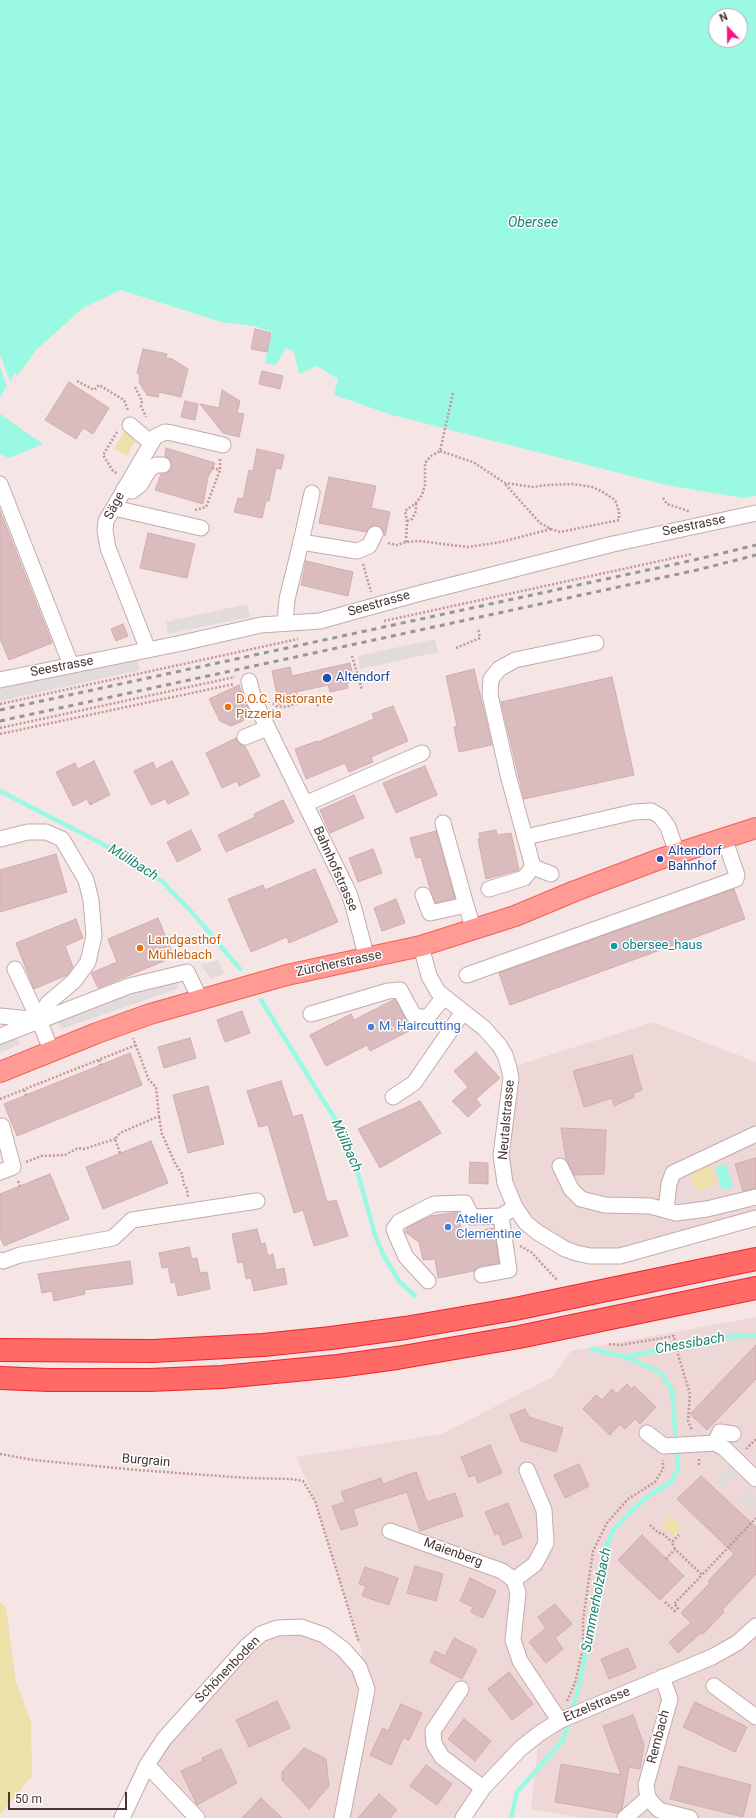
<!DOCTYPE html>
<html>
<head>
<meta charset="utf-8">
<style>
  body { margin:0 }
  #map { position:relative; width:756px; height:1818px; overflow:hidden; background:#f5e6e5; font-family:Roboto,sans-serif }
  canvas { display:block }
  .north { position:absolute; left:708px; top:8px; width:40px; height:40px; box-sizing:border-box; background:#fff; border:1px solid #b6aeae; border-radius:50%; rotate:338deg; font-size:11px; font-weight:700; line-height:16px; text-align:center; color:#483435 }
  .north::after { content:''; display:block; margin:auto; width:14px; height:18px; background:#ff1288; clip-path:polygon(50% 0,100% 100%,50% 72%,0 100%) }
  .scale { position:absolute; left:8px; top:1792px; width:119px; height:18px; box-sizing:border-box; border:2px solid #483435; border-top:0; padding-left:5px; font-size:12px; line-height:14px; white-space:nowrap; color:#483435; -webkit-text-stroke:3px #fff; paint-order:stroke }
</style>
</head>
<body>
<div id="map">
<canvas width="756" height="1818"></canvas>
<div class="north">N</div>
<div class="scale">50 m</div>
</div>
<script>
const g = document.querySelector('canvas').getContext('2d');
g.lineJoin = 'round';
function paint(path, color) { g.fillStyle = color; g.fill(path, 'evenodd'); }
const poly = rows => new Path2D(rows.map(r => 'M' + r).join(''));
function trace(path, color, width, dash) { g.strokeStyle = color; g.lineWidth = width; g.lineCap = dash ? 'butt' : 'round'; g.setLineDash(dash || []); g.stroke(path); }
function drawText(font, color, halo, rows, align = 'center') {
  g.font = font + ' Roboto,sans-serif'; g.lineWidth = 3; g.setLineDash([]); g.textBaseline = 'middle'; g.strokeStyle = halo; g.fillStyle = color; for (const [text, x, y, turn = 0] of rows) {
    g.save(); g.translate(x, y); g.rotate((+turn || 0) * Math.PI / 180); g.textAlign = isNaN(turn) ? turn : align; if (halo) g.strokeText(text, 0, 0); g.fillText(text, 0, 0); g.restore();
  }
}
paint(poly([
  [653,1022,756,1062,756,1218,603,1256,537,1232,505,1183,509,1068],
  [756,1317,756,1818,582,1818,531,1809,539,1734,464,1818,190,1818,142,1764,247,1646,301,1627,359,1667,362,1652,315,1501,296,1457,442,1434,552,1377,571,1351]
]), '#edd8d7');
paint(poly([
  [126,429,137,438,127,456,114,449],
  [711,1164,716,1185,696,1191,690,1173],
  [670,1515,682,1527,673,1536,661,1525],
  [0,1602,6,1607,16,1682,31,1722,32,1776,0,1815]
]), '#eee0a9');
paint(poly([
  [247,604,250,617,168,634,166,622],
  [435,639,438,652,360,669,358,656],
  [137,658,140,670,0,701,0,688],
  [218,960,224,974,211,979,200,965],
  [176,978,179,988,166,993,61,1029,56,1019,118,996],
  [16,1034,20,1044,0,1053,0,1041],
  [732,1463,739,1470,723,1488,715,1481],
  [746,1489,756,1499,755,1514,738,1498]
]), '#e2dbdb');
paint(poly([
  [0,0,756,0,756,496,743,498,666,485,392,415,334,395,338,379,317,366,299,374,294,352,286,348,276,365,265,363,272,332,254,326,221,322,121,290,83,308,36,350,0,400],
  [716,16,740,16,740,40,716,40],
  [0,414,43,444,9,458,0,454],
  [726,1164,733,1187,722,1190,715,1167]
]), '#9af9e2');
paint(poly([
  [0,355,10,381,15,373,18,376,0,402,0,397,7,386,0,366]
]), '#f5e6e5');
trace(poly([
  [0,791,118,852,163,882,197,918,240,969],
  [261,1000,343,1132,357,1170,375,1235,384,1256,399,1281,415,1296],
  [626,1357,715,1338,756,1335],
  [572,1711,579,1686,606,1547,614,1529,633,1509,651,1494,671,1482,678,1468,672,1390,660,1372,625,1357,592,1349],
  [511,1818,517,1792,563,1740,569,1720]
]), '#9af9e2', 4.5);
const building = poly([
  [255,329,271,333,267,352,251,349,255,329],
  [143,349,167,354,166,358,172,359,188,369,181,397,159,392,158,397,147,395,139,382,140,375,137,373,143,349],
  [262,371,283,376,280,389,259,384,262,371],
  [69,382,109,408,93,434,83,428,76,439,45,420,69,382],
  [222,390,240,401,237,413,244,414,239,437,223,433,200,404,219,408,222,390],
  [185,401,198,404,195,420,181,417,185,401],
  [166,448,215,463,208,477,203,504,155,490,161,474,167,473,171,469,171,461,165,456,166,448],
  [257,449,284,455,281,469,276,468,269,501,266,501,262,518,234,512,238,498,243,499,249,470,253,471,257,449],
  [329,477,376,486,371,508,390,512,385,536,382,529,375,525,370,527,366,532,319,523,329,477],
  [0,511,52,643,9,660,0,639,0,511],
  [148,533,195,544,187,578,140,568,148,533],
  [306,561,353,572,348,596,301,585,306,561],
  [123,624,128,636,116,641,111,629,123,624],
  [350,663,354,681,347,683,348,688,330,692,328,685,296,692,298,701,279,705,272,671,290,667,292,676,350,663],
  [474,669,492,745,459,752,454,727,457,726,446,676,474,669],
  [612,677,634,775,524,799,501,702,612,677],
  [239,685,248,708,243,721,231,726,220,721,209,699,239,685],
  [393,706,408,741,371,757,373,762,349,772,345,763,306,779,295,749,317,741,318,742,374,719,372,714,393,706],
  [236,738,239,744,245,746,260,776,239,786,237,781,222,788,206,753,236,738],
  [94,761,110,795,90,805,87,799,73,806,56,772,75,763,78,769,94,761],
  [172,761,189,794,168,804,165,799,151,805,134,771,153,762,156,769,172,761],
  [425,766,437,795,396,813,383,783,425,766],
  [354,795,364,818,330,833,320,810,354,795],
  [283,800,294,822,226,852,218,835,255,817,254,814,283,800],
  [191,830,201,850,177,862,167,842,191,830],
  [496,830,497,835,511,833,519,870,486,879,478,839,480,839,479,833,496,830],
  [436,831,455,898,436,903,430,889,421,857,416,858,410,838,436,831],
  [373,849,382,873,358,882,349,858,373,849],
  [56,854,67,892,0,912,0,870,56,854],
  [315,869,338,922,289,943,287,937,251,952,228,899,263,885,265,890,315,869],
  [734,889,745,919,510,1005,499,973,734,889],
  [396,899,405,923,382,931,374,908,396,899],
  [158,918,174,957,98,988,91,973,117,962,108,939,158,918],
  [76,919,83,938,65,946,73,967,67,975,34,989,16,943,76,919],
  [395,999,411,1030,370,1051,367,1045,326,1066,310,1035,351,1014,354,1020,395,999],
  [242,1011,250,1033,225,1042,217,1020,242,1011],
  [190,1038,196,1058,164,1068,158,1047,190,1038],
  [476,1052,500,1078,476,1099,481,1105,468,1117,452,1101,468,1087,454,1071,476,1052],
  [130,1053,142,1085,17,1136,4,1104,130,1053],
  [632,1055,642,1090,633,1093,634,1097,614,1106,612,1098,584,1107,573,1071,632,1055],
  [281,1081,293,1117,302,1114,327,1202,336,1200,348,1236,314,1246,303,1210,294,1213,268,1125,259,1127,247,1091,281,1081],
  [208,1086,224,1144,188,1153,173,1095,208,1086],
  [420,1101,441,1133,380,1168,358,1129,420,1101],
  [561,1128,606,1130,604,1174,574,1175,566,1159,561,1128],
  [151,1141,168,1183,103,1209,86,1167,151,1141],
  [756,1158,756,1188,743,1191,735,1164,756,1158],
  [470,1162,488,1163,488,1184,469,1183,470,1162],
  [50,1174,69,1219,4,1246,0,1237,0,1194,50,1174],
  [458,1212,462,1234,494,1228,499,1263,480,1266,474,1271,438,1278,435,1259,423,1260,419,1242,405,1232,408,1227,431,1216,458,1212],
  [257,1229,261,1244,265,1243,268,1256,273,1254,276,1270,284,1268,287,1284,254,1291,251,1278,246,1279,243,1262,238,1263,232,1234,257,1229],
  [189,1247,192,1259,197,1258,200,1273,207,1272,210,1289,178,1296,175,1282,171,1283,168,1267,162,1268,159,1253,189,1247],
  [130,1261,133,1284,84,1290,85,1294,54,1301,52,1291,42,1293,38,1274,130,1261],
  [756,1345,756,1379,707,1430,690,1414,756,1345],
  [627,1384,632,1389,634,1386,656,1407,640,1424,635,1419,625,1429,620,1424,610,1435,583,1409,596,1395,602,1400,612,1389,617,1394,627,1384],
  [525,1409,529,1417,563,1428,556,1452,521,1441,510,1415,525,1409],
  [490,1445,502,1473,478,1483,475,1475,469,1477,461,1457,490,1445],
  [579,1464,589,1486,565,1498,554,1475,579,1464],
  [416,1472,427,1502,455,1493,463,1516,420,1531,407,1492,353,1509,358,1525,341,1530,332,1506,345,1502,341,1492,381,1478,383,1484,416,1472],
  [701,1476,756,1527,756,1574,722,1610,724,1612,703,1634,701,1633,678,1653,669,1642,691,1623,681,1613,710,1583,708,1581,734,1554,677,1499,701,1476],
  [508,1503,522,1537,503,1545,499,1533,495,1535,485,1512,508,1503],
  [642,1535,684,1576,660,1600,618,1560,642,1535],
  [415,1566,443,1574,436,1601,407,1593,415,1566],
  [365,1567,398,1578,389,1605,362,1596,366,1586,359,1584,365,1567],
  [470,1578,496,1591,483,1618,471,1612,473,1607,460,1601,470,1578],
  [555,1604,572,1624,555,1638,563,1649,546,1663,529,1642,546,1628,538,1617,555,1604],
  [454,1638,477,1650,462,1679,430,1662,435,1651,445,1656,454,1638],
  [628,1648,636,1668,609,1679,601,1659,628,1648],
  [509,1672,533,1704,512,1720,488,1689,509,1672],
  [277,1701,290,1728,249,1747,236,1720,277,1701],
  [695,1702,747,1727,735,1752,683,1727,695,1702],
  [401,1704,422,1713,409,1740,403,1738,391,1765,370,1755,383,1728,388,1731,401,1704],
  [633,1715,644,1745,640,1769,629,1767,622,1809,618,1813,555,1802,561,1764,621,1775,603,1726,633,1715],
  [464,1719,491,1741,475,1761,448,1739,464,1719],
  [304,1748,326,1759,329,1786,309,1809,282,1780,282,1772,304,1748],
  [221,1749,237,1783,197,1805,181,1771,203,1761,202,1758,221,1749],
  [426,1765,452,1784,437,1805,410,1786,426,1765],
  [679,1766,751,1785,743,1817,670,1799,679,1766],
  [379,1794,397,1810,390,1818,358,1818,379,1794],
  [261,1798,282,1818,242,1818,261,1798]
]);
paint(building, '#dbbcbe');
trace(building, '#d3acad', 1);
const minor = poly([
  [130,425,150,442],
  [0,484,71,665],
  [124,489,132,491,140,485,149,470,156,465,163,465],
  [114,508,201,528],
  [301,542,312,493],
  [285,623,287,599,301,542,357,551,369,546,375,534],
  [148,650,108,548,105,531,106,521,155,437,165,432,172,433,223,445],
  [0,680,182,643,261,625,320,621,417,594,613,544,756,513],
  [249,681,254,700,349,893,354,909,367,959],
  [245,737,267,728],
  [305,804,422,753],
  [443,823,466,905],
  [526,837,634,812,651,811,660,816,668,827,677,853],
  [0,839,28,832,46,832,62,839,86,880,91,900,94,936,88,962,74,981,48,1003,39,1020],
  [533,867,551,874],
  [489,889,524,878,533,867,508,775,490,695,491,679,499,669,515,660,596,643],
  [423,895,430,913,466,905,474,930],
  [421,946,429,976,438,992,484,1028,499,1045,505,1055,509,1068,511,1078,501,1155,505,1183,515,1207,526,1223,537,1232,565,1249,576,1253,590,1256,620,1256,756,1218],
  [15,969,39,1020],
  [467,975,736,879,737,875,724,838],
  [311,1014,388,991,400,990,414,1016,427,1018,444,997],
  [0,1016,39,1020,51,1050],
  [0,1036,129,986,187,972,200,999],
  [393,1097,414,1083,463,1012],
  [560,1166,571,1189,581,1199,605,1205,650,1206,676,1213,707,1209,756,1197],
  [0,1172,13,1167,2,1126],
  [666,1210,669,1184,673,1173,756,1134],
  [0,1260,3,1261,20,1255,113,1238,132,1220,257,1201],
  [482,1275,509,1270,501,1216,509,1211],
  [428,1281,406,1257,398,1239,394,1229,399,1222,434,1204,465,1203,472,1217,501,1216],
  [647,1433,664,1446,715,1443,724,1448,756,1479],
  [715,1443,720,1432,733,1434],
  [390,1531,502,1571,514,1580,518,1593,513,1640,520,1661,559,1720],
  [514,1580,535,1564,546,1543,544,1510,527,1470],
  [714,1686,756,1717],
  [461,1689,433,1731,434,1744,442,1757,483,1788],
  [648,1798,659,1810,690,1818],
  [122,1818,147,1765],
  [197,1818,147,1765,164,1739,247,1646,261,1634,277,1628,301,1627,324,1635,343,1649,359,1667,367,1689,342,1818],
  [463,1818,483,1788,521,1748,540,1733,561,1720,712,1657,737,1643,756,1626],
  [625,1818,648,1798,646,1785,670,1699,662,1677]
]);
const major = poly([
  [0,1072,97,1033,150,1014,287,975,421,946,515,916,575,891,660,859,756,828]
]);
const highway = poly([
  [0,1350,153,1351,263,1345,331,1338,405,1328,515,1309,756,1259],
  [0,1378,49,1380,149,1380,222,1377,338,1366,397,1358,519,1337,756,1288]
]);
trace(minor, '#c4aaaa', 17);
trace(major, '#f15f57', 22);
trace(highway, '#ef2528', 24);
trace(poly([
  [77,381,94,390,99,385,124,400,128,410],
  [135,387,142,401,141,406,146,417],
  [117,432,103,455,113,471,118,474],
  [440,451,473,462,505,483,533,487,547,485,573,484,592,487,603,492,615,500,619,511,619,520,560,532,551,529,540,523,506,485,505,483],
  [212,468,220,470],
  [663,498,667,504,688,511,689,513],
  [195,510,206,507,220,470,220,459],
  [407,521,412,519,416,511,416,503],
  [406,542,407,521,405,511,416,503,422,495,425,485,425,463,431,456,440,451,453,393],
  [388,543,397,545,406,542,419,541,468,547,501,542,551,529],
  [363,564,371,592],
  [384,621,692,554],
  [456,648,480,638,478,628],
  [352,656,362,690],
  [273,703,276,706,286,707,314,697,319,708],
  [0,704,298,639],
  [0,728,235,677],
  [0,734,234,684],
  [99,1060,101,1065],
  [24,1090,26,1095],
  [0,1099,136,1045],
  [159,1117,162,1134,175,1163,182,1174,184,1185,187,1189,188,1197],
  [120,1153,115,1139,120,1133,159,1116,156,1087,149,1080,133,1038],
  [26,1162,41,1156,65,1155,78,1148,84,1149,115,1139],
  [18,1181,20,1186],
  [520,1246,531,1252,558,1281],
  [609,1344,621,1345,674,1336,677,1351,690,1394,688,1421,692,1430],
  [746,1449,756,1439],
  [0,1454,34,1460,137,1470,248,1478,291,1479,303,1481,315,1501,359,1643],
  [699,1465,699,1459],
  [650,1525,659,1533,662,1533,672,1542],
  [675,1549,672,1542,679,1535],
  [666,1559,675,1549,702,1575,756,1518],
  [665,1602,675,1611,678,1608,674,1604,702,1575],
  [567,1701,575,1683,583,1648,583,1620,593,1551,607,1523,628,1499,655,1482,663,1469,663,1460]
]), '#c59696', 2.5, [2, 2]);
trace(minor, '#fff', 15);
trace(major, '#ff9b94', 20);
trace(highway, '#ff6966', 22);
trace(poly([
  [0,710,694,560,756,545],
  [0,721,697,570,756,555]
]), '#969696', 3, [5, 5]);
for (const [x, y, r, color] of [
  [327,678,5,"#1a4fb4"],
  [228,707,4,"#e8710a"],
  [660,859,4,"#1a4fb4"],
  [614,946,4,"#0f9aa8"],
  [140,948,4,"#e8710a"],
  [371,1027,4,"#3f7fe0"],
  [448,1227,4,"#3f7fe0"]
]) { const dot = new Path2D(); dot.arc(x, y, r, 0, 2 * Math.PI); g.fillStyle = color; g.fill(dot); trace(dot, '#fff', 1.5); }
drawText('13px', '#483435', '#fff', [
  ["Säge",115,506,-63],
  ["Seestrasse",694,526,-12],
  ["Seestrasse",379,604,-16],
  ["Seestrasse",62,667,-11],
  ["Bahnhofstrasse",335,869,66],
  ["Zürcherstrasse",339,964,-12],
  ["Neutalstrasse",507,1120,-85],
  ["Burgrain",146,1461,5],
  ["Maienberg",453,1553,20],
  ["Schönenboden",228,1670,-46],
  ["Etzelstrasse",597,1705,-23],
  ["Rembach",659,1737,-75]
]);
drawText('13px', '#164399', '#fff', [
  ["Altendorf",336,678],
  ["Altendorf",668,852],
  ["Bahnhof",668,867]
], 'left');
drawText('13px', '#c56008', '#fff', [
  ["D.O.C. Ristorante",236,700],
  ["Pizzeria",236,715],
  ["Landgasthof",148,941],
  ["Mühlebach",148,956]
], 'left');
drawText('13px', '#0d838f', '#fff', [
  ["obersee_haus",622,946]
], 'left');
drawText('13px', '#366cbe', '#fff', [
  ["M. Haircutting",379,1027],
  ["Atelier",456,1220],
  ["Clementine",456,1235]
], 'left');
drawText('italic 14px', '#1b836c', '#fff', [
  ["Obersee",533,223],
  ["Mülibach",133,863,32],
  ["Mülibach",346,1146,66],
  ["Chessibach",690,1344,-10],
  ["Summerholzbach",597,1600,-79]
]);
</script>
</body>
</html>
